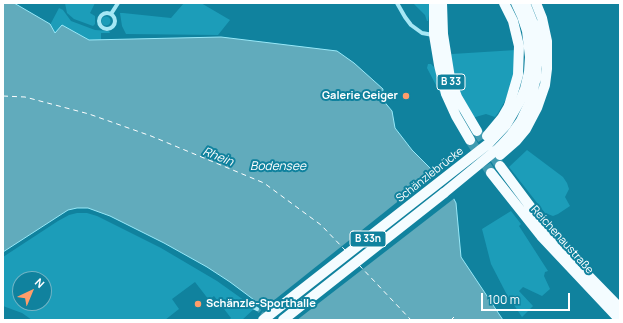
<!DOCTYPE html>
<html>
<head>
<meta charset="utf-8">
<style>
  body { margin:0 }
  #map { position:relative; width:623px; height:323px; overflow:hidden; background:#10829e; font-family:Manrope,sans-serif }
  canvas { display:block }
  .frame { position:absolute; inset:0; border:4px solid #fff; pointer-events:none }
  .north { position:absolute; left:12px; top:271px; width:40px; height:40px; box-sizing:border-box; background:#10829e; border:1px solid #70b4c5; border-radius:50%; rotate:44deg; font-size:11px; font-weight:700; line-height:16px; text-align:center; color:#fff }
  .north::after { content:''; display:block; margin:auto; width:14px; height:18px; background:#ff9d6a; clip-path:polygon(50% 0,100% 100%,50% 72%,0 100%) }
  .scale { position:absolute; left:481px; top:293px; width:89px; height:18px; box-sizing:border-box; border:2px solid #fff; border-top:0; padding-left:5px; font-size:12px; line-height:14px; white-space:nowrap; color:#fff; -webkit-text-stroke:3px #10829e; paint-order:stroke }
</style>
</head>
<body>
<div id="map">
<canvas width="623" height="323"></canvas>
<div class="frame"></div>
<div class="north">N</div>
<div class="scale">100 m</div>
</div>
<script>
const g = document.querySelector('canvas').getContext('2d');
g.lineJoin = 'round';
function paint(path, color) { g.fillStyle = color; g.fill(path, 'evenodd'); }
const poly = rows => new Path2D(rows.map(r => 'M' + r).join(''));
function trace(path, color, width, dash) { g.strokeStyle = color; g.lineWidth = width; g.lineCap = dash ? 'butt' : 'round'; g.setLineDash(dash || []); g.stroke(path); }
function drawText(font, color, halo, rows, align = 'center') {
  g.font = font + ' Manrope,sans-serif'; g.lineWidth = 4; g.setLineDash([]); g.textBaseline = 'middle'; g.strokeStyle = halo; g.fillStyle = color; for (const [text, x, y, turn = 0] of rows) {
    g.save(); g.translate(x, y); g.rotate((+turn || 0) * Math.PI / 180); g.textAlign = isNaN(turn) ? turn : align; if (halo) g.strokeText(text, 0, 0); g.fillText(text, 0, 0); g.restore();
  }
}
paint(poly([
  [65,3,95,3,90,13,95,16,95,24,93,26,74,19,67,13],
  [184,3,201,3,230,20,218,35,126,34,122,26,120,13,123,13,171,18],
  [413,3,431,3,428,21,427,21,425,15],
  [59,8,63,10,71,21,95,30,109,31,110,33,101,33,101,40,94,41,89,40,75,32,55,33,50,25],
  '101.5 21a4.5 4.5 0 1 1 9 0a4.5 4.5 0 1 1-9 0Z',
  [516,50,515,68,506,99,498,113,495,117,486,114,472,118,456,86,449,56,452,54],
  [428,64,431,64,437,70,448,108,427,68],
  [527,150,563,177,567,183,569,189,565,197,570,206,558,214,553,216,545,213,509,167],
  [511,211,521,224,519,226,548,271,545,272,544,276,550,289,542,296,523,287,519,291,533,306,522,317,506,293,491,264,482,229],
  [77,213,87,213,97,216,161,248,217,281,255,308,242,320,229,320,231,318,214,296,209,300,195,282,172,299,179,309,165,320,32,320,22,313,3,306,3,257,58,221,69,215],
  [20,279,44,279,44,303,20,303]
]), '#1c9db9');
const water = poly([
  [3,3,14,3,50,24,55,33,62,25,89,40,221,37,337,51,354,63,383,89,382,99,392,111,395,128,412,150,446,184,456,203,461,257,503,320,281,320,230,282,207,267,164,243,110,216,88,208,77,208,68,210,3,252,3,3]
]);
paint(water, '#61abbc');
trace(water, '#98e8f8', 1);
paint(poly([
  [436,171,448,182,456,197,297,320,278,320,263,309]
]), '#10829e');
trace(poly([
  [3,96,25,97,89,114,151,136,264,183,321,225,345,250],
  [359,265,411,320],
  [451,320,454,317]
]), '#fff', 1, [5, 4]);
trace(poly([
  [257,309,267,317]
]), '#409bb1', 4, [4, 2]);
trace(poly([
  [477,131,500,166],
  [470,140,491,173]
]), '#409bb1', 10, [10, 5]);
trace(poly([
  [397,3,405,17,411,25,422,33,433,35],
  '99 21a8 8 0 1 1 16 0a8 8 0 1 1-16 0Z',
  [111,14,118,3],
  [253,307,257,309]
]), '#a6e7f5', 4);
trace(poly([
  [434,3,434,35,439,65,446,94,456,116,470,140],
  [442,3,443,34,450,78,457,97,477,131],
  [504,3,513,21,519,46,518,75,509,106],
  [500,147,511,135,521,121,529,104,536,78,538,52,537,38,533,23,525,3],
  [500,155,516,141,526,129,537,108,545,85,547,69,547,41,542,18,536,3],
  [500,166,541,221,578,265,620,308],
  [491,173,541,236,620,320],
  [283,320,444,193]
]), '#f4fcff', 10);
trace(poly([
  [487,136,502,118,509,106],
  [444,193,500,147],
  [263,320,488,144,506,125,520,101,525,89,529,72,530,57,527,31,522,16,516,3]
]), '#f4fcff', 10);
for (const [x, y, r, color] of [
  [406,96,4,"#ff9d6a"],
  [198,304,4,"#ff9d6a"]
]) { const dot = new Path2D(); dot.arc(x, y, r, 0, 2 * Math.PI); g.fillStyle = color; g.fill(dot); trace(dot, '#10829e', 1.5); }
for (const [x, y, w] of [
  [451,82,28],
  [368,239,36]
]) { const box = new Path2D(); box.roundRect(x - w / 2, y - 8, w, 16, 3); g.fillStyle = '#10829e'; g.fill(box); trace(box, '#fff', 1); }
drawText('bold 10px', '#fff', null, [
  ["B 33",451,82],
  ["B 33n",368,239]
]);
drawText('bold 11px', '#fff', '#10829e', [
  ["Galerie Geiger",398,96],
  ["Schänzle-Sporthalle",206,304,"left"]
], 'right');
drawText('11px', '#fff', '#10829e', [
  ["Schänzlebrücke",430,175,-38],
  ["Reichenaustraße",562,240,48]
]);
drawText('italic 12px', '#fff', '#10829e', [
  ["Rhein",218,157,22],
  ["Bodensee",278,167]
]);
</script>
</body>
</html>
